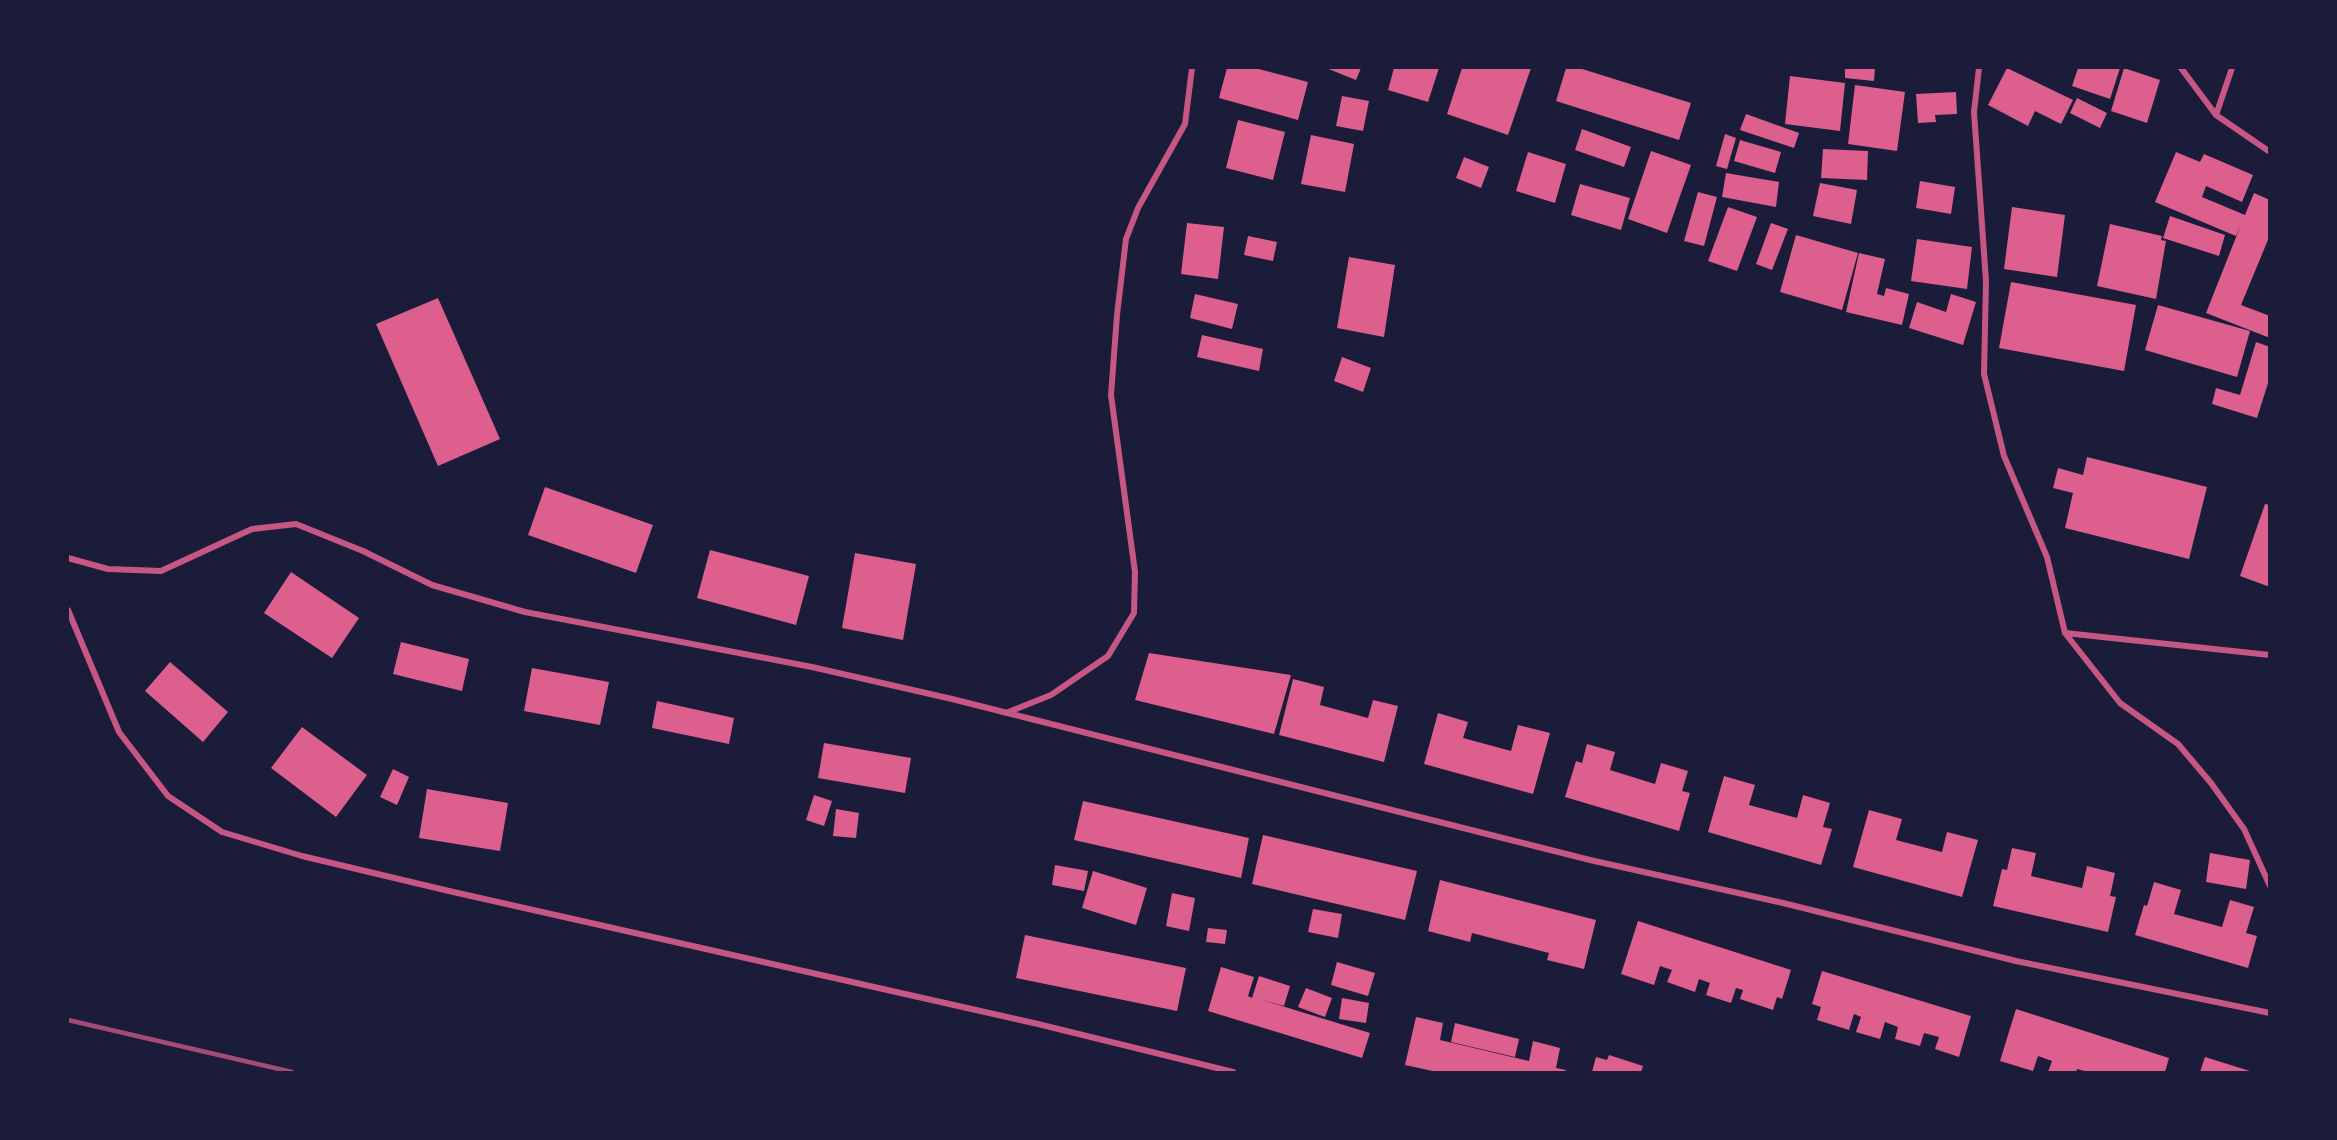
<!DOCTYPE html>
<html>
<head>
<meta charset="utf-8">
<style>
  body { margin:0 }
  #map { position:relative; width:2337px; height:1140px; overflow:hidden; background:#1b1b3a; font-family:"Source Sans 3",sans-serif }
  canvas { display:block }
  .frame { position:absolute; inset:0; border:69px solid #1b1b3a; pointer-events:none }
</style>
</head>
<body>
<div id="map">
<canvas width="2337" height="1140"></canvas>
<div class="frame"></div>
</div>
<script>
const g = document.querySelector('canvas').getContext('2d');
g.lineJoin = 'round';
function paint(path, color) { g.fillStyle = color; g.fill(path, 'evenodd'); }
const poly = rows => new Path2D(rows.map(r => 'M' + r).join(''));
function trace(path, color, width, dash) { g.strokeStyle = color; g.lineWidth = width; g.lineCap = dash ? 'butt' : 'round'; g.setLineDash(dash || []); g.stroke(path); }
paint(poly([
  [1227,68,1255,68,1308,82,1298,120,1219,98],
  [1326,68,1361,68,1356,80],
  [1394,68,1439,68,1428,102,1388,90],
  [1462,68,1531,68,1508,135,1447,114],
  [1566,68,1579,68,1691,103,1679,140,1556,101],
  [1845,68,1875,68,1874,81,1845,78],
  [2007,68,2073,100,2061,124,2035,111,2028,126,1988,105],
  [2078,68,2120,68,2110,99,2072,86],
  [2124,68,2160,80,2147,123,2111,111],
  [1790,76,1845,83,1840,131,1785,124],
  [1855,85,1905,92,1897,151,1848,144],
  [1956,92,1957,114,1935,115,1936,122,1918,123,1916,94],
  [1342,96,1369,101,1363,131,1336,126],
  [2077,98,2107,113,2100,128,2070,113],
  [1746,114,1799,133,1794,148,1740,130],
  [1238,120,1285,132,1273,180,1226,168],
  [1582,129,1631,147,1624,167,1575,150],
  [1725,134,1736,138,1727,169,1716,166],
  [1311,135,1354,144,1345,192,1301,184],
  [1740,140,1781,152,1775,173,1734,161],
  [1823,149,1868,151,1867,180,1821,178],
  [1651,151,1691,165,1667,233,1628,219],
  [1528,152,1566,164,1555,203,1516,191],
  [2176,152,2200,162,2204,154,2253,175,2242,202,2206,186,2202,197,2245,215,2254,193,2270,200,2270,235,2241,305,2270,316,2270,338,2206,313,2242,222,2236,236,2155,202],
  [1464,157,1489,167,1481,188,1456,178],
  [1726,173,1779,182,1776,207,1722,197],
  [1920,181,1955,187,1951,214,1916,208],
  [1820,183,1857,190,1851,224,1813,216],
  [1580,184,1630,198,1621,230,1571,215],
  [1698,192,1717,197,1704,246,1684,241],
  [1728,207,1757,217,1737,271,1708,261],
  [2012,207,2065,215,2057,277,2004,269],
  [2170,216,2225,235,2219,256,2163,238],
  [1187,223,1224,227,1218,279,1181,274],
  [1771,223,1788,229,1772,270,1756,264],
  [2110,224,2162,236,2161,240,2166,241,2156,299,2097,286],
  [1796,235,1858,253,1842,310,1780,292],
  [1248,236,1277,242,1273,261,1244,255],
  [1917,239,1972,247,1967,289,1911,281],
  [1859,253,1885,259,1877,294,1884,296,1886,288,1909,294,1902,325,1846,312],
  [1349,257,1395,265,1384,337,1337,328],
  [2011,282,2136,305,2124,371,1999,348],
  [1195,294,1238,304,1232,329,1190,318],
  [1951,294,1976,302,1963,345,1909,328,1917,302,1946,312],
  [438,298,500,439,438,466,376,324],
  [2158,305,2250,331,2237,377,2145,350],
  [1202,335,1263,349,1259,371,1197,357],
  [2256,342,2270,347,2270,377,2257,418,2212,404,2216,388,2240,395],
  [1342,357,1371,368,1363,392,1334,381],
  [2087,457,2207,487,2189,559,2065,528,2073,493,2053,488,2058,468,2083,475],
  [545,487,653,525,636,573,528,535],
  [2265,504,2270,505,2270,587,2240,576],
  [710,550,809,576,796,625,697,598],
  [855,553,916,564,903,640,842,628],
  [291,572,359,618,332,658,264,613],
  [401,642,469,659,462,691,393,674],
  [1149,653,1291,675,1274,734,1135,700],
  [170,662,228,712,203,742,145,691],
  [532,668,609,682,600,725,524,711],
  [1293,679,1324,687,1320,705,1368,718,1373,700,1398,706,1384,762,1279,735],
  [657,701,734,718,729,744,652,728],
  [1438,713,1468,722,1463,738,1511,751,1518,725,1550,733,1533,794,1424,764],
  [302,727,367,775,336,817,271,768],
  [824,743,911,758,905,793,818,778],
  [1587,744,1615,752,1610,770,1655,784,1661,763,1688,771,1682,791,1690,793,1679,831,1565,797,1576,761,1582,763],
  [393,769,409,777,397,805,380,797],
  [1724,776,1755,785,1749,805,1797,818,1803,795,1830,803,1823,827,1832,829,1821,865,1708,832],
  [427,789,508,803,500,851,419,838],
  [814,795,832,801,824,826,806,820],
  [1083,801,1249,838,1241,878,1074,840],
  [836,809,859,813,856,838,833,836],
  [1869,810,1902,819,1896,840,1942,852,1947,832,1978,840,1962,897,1853,867],
  [1263,835,1417,871,1405,920,1252,884],
  [2012,848,2036,853,2031,876,2082,888,2087,866,2115,873,2110,896,2116,897,2108,932,1993,906,2002,869,2007,870],
  [2210,853,2250,860,2246,889,2206,882],
  [1055,865,1088,871,1084,891,1052,885],
  [1093,871,1147,888,1136,925,1082,908],
  [1440,880,1596,920,1584,969,1547,960,1549,953,1472,933,1470,942,1428,931],
  [2154,882,2181,890,2174,914,2222,927,2230,900,2254,907,2246,933,2257,936,2248,968,2135,935,2144,905,2147,906],
  [1172,893,1195,898,1189,931,1166,926],
  [1313,909,1342,914,1338,938,1308,932],
  [1638,921,1791,970,1782,999,1777,997,1773,1010,1740,999,1743,990,1736,988,1731,1003,1706,995,1710,983,1699,979,1695,992,1667,982,1672,970,1660,966,1654,985,1621,974],
  [1208,928,1227,930,1225,944,1206,942],
  [1025,935,1186,968,1177,1011,1016,978],
  [1337,962,1375,973,1368,996,1331,985],
  [1221,967,1254,977,1248,996,1252,998,1259,976,1290,986,1284,1006,1259,999,1370,1033,1362,1058,1208,1011],
  [1822,971,1971,1016,1959,1057,1935,1049,1939,1037,1924,1033,1920,1046,1895,1039,1898,1027,1885,1022,1880,1039,1856,1032,1861,1017,1854,1014,1849,1030,1817,1020,1821,1007,1812,1004],
  [1306,988,1332,998,1325,1017,1298,1007],
  [1342,998,1369,1003,1366,1023,1339,1019],
  [2016,1009,2169,1058,2165,1072,2088,1072,2077,1069,2076,1072,2048,1072,2052,1061,2038,1056,2033,1071,2000,1061],
  [1416,1017,1443,1023,1440,1040,1529,1061,1533,1041,1560,1048,1556,1068,1566,1070,1565,1072,1437,1072,1405,1065],
  [1455,1023,1519,1039,1515,1057,1451,1042],
  [1609,1055,1643,1066,1641,1072,1592,1072,1596,1057,1607,1060],
  [2205,1057,2253,1072,2200,1072]
]), '#dd5f8e');
trace(poly([
  [1979,68,1974,112,1986,281,1984,374,2004,456,2047,557,2065,633,2120,703,2178,744,2211,783,2244,829,2270,886],
  [2181,68,2216,115,2270,152],
  [2216,115,2232,68],
  [68,558,108,569,161,571,252,529,296,524,363,551,432,585,525,612,812,667,952,699,1590,860,1783,903,2016,961,2270,1013],
  [68,610,119,732,168,796,222,832,302,856,449,891,1038,1024,1233,1072],
  [2065,633,2270,655],
  [1006,713,1051,695,1108,656,1134,613,1135,572,1111,395,1117,315,1126,239,1138,208,1185,124,1192,68]
]), '#c65784', 6);
trace(poly([
  [68,1020,292,1072]
]), '#a44b75', 4.5);
</script>
</body>
</html>
